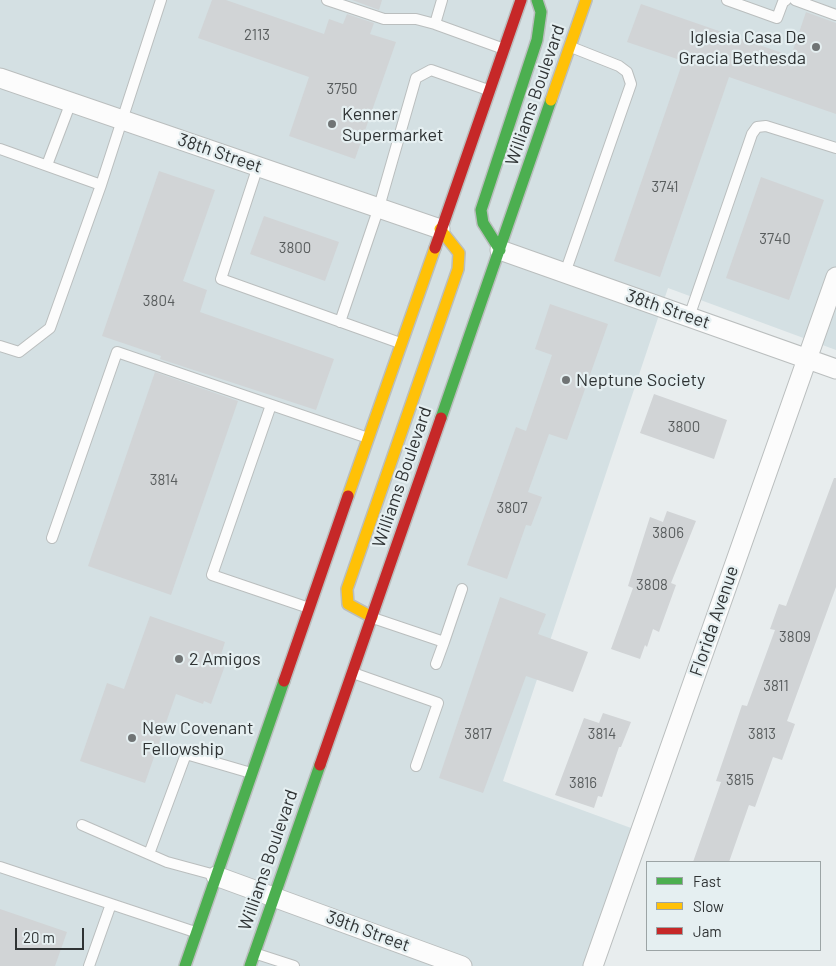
<!DOCTYPE html>
<html>
<head>
<meta charset="utf-8">
<style>
  body { margin:0 }
  #map { position:relative; width:836px; height:966px; overflow:hidden; background:#e8edee; font-family:Barlow,sans-serif }
  canvas { display:block }
  .legend { position:absolute; left:646px; top:861px; width:175px; height:90px; box-sizing:border-box; background:#e5eff1; border:1px solid #9ca4a5; margin:0; padding:6px 9px; list-style:none; font-size:15px; color:#2f3334 }
  .legend li { display:flex; align-items:center; gap:10px; height:25px }
  .legend b { width:25px; border:1px solid #9ca4a5 }
  .scale { position:absolute; left:15px; top:928px; width:69px; height:22px; box-sizing:border-box; border:2px solid #2f3334; border-top:0; padding-left:6px; font-size:15px; line-height:18px; white-space:nowrap; color:#2f3334; -webkit-text-stroke:4px #e5eff1; paint-order:stroke }
</style>
</head>
<body>
<div id="map">
<canvas width="836" height="966"></canvas>
<ul class="legend">
<li><b style="height:6px;background:#4caf50"></b>Fast</li>
<li><b style="height:6px;background:#ffc107"></b>Slow</li>
<li><b style="height:6px;background:#c62828"></b>Jam</li>
</ul>
<div class="scale">20 m</div>
</div>
<script>
const g = document.querySelector('canvas').getContext('2d');
g.lineJoin = 'round';
function paint(path, color) { g.fillStyle = color; g.fill(path, 'evenodd'); }
const poly = rows => new Path2D(rows.map(r => 'M' + r).join(''));
function trace(path, color, width, dash) { g.strokeStyle = color; g.lineWidth = width; g.lineCap = dash ? 'butt' : 'round'; g.setLineDash(dash || []); g.stroke(path); }
function drawText(font, color, halo, rows, align = 'center') {
  g.font = font + ' Barlow,sans-serif'; g.lineWidth = 4.5; g.setLineDash([]); g.textBaseline = 'middle'; g.strokeStyle = halo; g.fillStyle = color; for (const [text, x, y, turn = 0] of rows) {
    g.save(); g.translate(x, y); g.rotate((+turn || 0) * Math.PI / 180); g.textAlign = isNaN(turn) ? turn : align; if (halo) g.strokeText(text, 0, 0); g.fillText(text, 0, 0); g.restore();
  }
}
paint(poly([
  [0,0,836,0,836,350,668,288,503,781,631,828,583,966,0,966]
]), '#d4e0e3');
paint(poly([
  [212,0,226,0,324,34,329,19,343,24,347,14,374,23,370,34,396,42,355,159,289,136,309,77,198,38],
  [352,0,382,0,379,10],
  [641,4,791,56,806,12,836,23,836,114,729,77,660,277,614,261,683,61,627,42],
  [159,171,215,190,183,281,207,290,200,312,334,359,316,410,160,359,161,356,102,336],
  [761,177,824,200,789,300,726,278],
  [264,216,339,242,325,281,250,254],
  [550,304,608,324,567,440,549,434,528,492,542,497,531,526,526,525,507,579,467,565,516,427,526,431,552,355,535,349],
  [155,372,238,401,171,595,88,566],
  [654,394,727,420,714,459,640,433],
  [834,478,836,478,836,587,787,721,795,724,782,760,773,757,755,807,749,805,729,862,693,862,721,782,716,781,727,749,742,705,747,706,775,630,770,629,779,604,786,606],
  [667,511,696,521,671,583,676,585,659,632,653,629,647,647,645,645,640,659,611,649,633,588,628,586,650,517,663,522],
  [500,597,546,614,538,634,588,652,573,692,526,676,483,793,439,778],
  [150,616,225,642,220,658,227,660,211,704,204,701,203,704,176,694,145,783,80,761,107,683,124,689],
  [603,713,631,722,621,747,619,747,602,797,598,796,594,808,555,795,584,718,599,723],
  [0,909,67,932,55,966,0,966]
]), '#d1d4d6');
const lane = poly([
  [327,0,384,19,416,19,435,24,504,49],
  [727,0,777,18,783,2,786,0],
  [795,0,836,15],
  [435,24,442,0],
  [0,149,101,185],
  [47,165,71,102],
  [258,166,221,279,400,343],
  [565,273,631,84,627,72,619,66,571,47],
  [689,317,752,134,757,127,766,126,836,148],
  [340,322,379,207,416,78,431,70,488,90],
  [0,346,19,352,50,328,101,185,161,0],
  [271,405,212,575,309,608],
  [52,538,117,352,368,438],
  [373,618,444,642,436,664],
  [444,642,462,589],
  [353,673,438,703,416,766],
  [82,825,167,862,215,875],
  [149,854,186,754,251,773],
  [0,867,195,932],
  [254,953,294,966],
  [89,966,111,904]
]);
const street = poly([
  [0,78,440,229],
  [500,250,836,369],
  [216,876,462,966],
  [593,966,836,277]
]);
const fast = poly([
  [500,250,483,223,481,210,537,40,541,12,537,0],
  [441,418,551,100],
  [185,966,284,681],
  [250,966,320,765]
]);
const slow = poly([
  [551,100,586,0],
  [348,496,435,248],
  [372,617,348,604,347,589,458,269,459,253,440,229]
]);
const jam = poly([
  [435,248,521,0],
  [284,681,348,496],
  [320,765,441,418]
]);
trace(lane, '#babebe', 12);
trace(street, '#babebe', 21);
trace(fast, '#babebe', 14);
trace(slow, '#babebe', 14);
trace(jam, '#babebe', 14);
trace(lane, '#fcfcfc', 10);
trace(street, '#fcfcfc', 19);
trace(fast, '#4caf50', 11);
trace(slow, '#ffc107', 11);
trace(jam, '#c62828', 11);
for (const [x, y, r, color] of [
  [816,47,5,"#707475"],
  [332,124,5,"#707475"],
  [566,380,5,"#707475"],
  [179,659,5,"#707475"],
  [132,738,5,"#707475"]
]) { const dot = new Path2D(); dot.arc(x, y, r, 0, 2 * Math.PI); g.fillStyle = color; g.fill(dot); trace(dot, '#e5eff1', 2); }
drawText('15px', '#595d5e', null, [
  ["2113",257,35],
  ["3750",342,89],
  ["3741",665,187],
  ["3740",775,239],
  ["3800",295,248],
  ["3804",159,301],
  ["3800",684,427],
  ["3814",164,480],
  ["3807",512,508],
  ["3806",668,533],
  ["3808",652,585],
  ["3809",795,637],
  ["3811",776,686],
  ["3817",478,734],
  ["3814",602,734],
  ["3813",762,734],
  ["3815",740,780],
  ["3816",583,783]
]);
drawText('18px', '#2f3334', '#e5eff1', [
  ["Iglesia Casa De",806,37,"right"],
  ["Gracia Bethesda",806,58,"right"],
  ["Kenner",342,114],
  ["Supermarket",342,135],
  ["Neptune Society",576,380],
  ["2 Amigos",189,659],
  ["New Covenant",142,728],
  ["Fellowship",142,749]
], 'left');
drawText('18px', '#2f3334', '#e5eff1', [
  ["Williams Boulevard",535,95,-71],
  ["38th Street",220,153,19],
  ["38th Street",668,309,19],
  ["Williams Boulevard",402,477,-71],
  ["Florida Avenue",714,621,-71],
  ["Williams Boulevard",268,860,-71],
  ["39th Street",368,931,20]
]);
</script>
</body>
</html>
